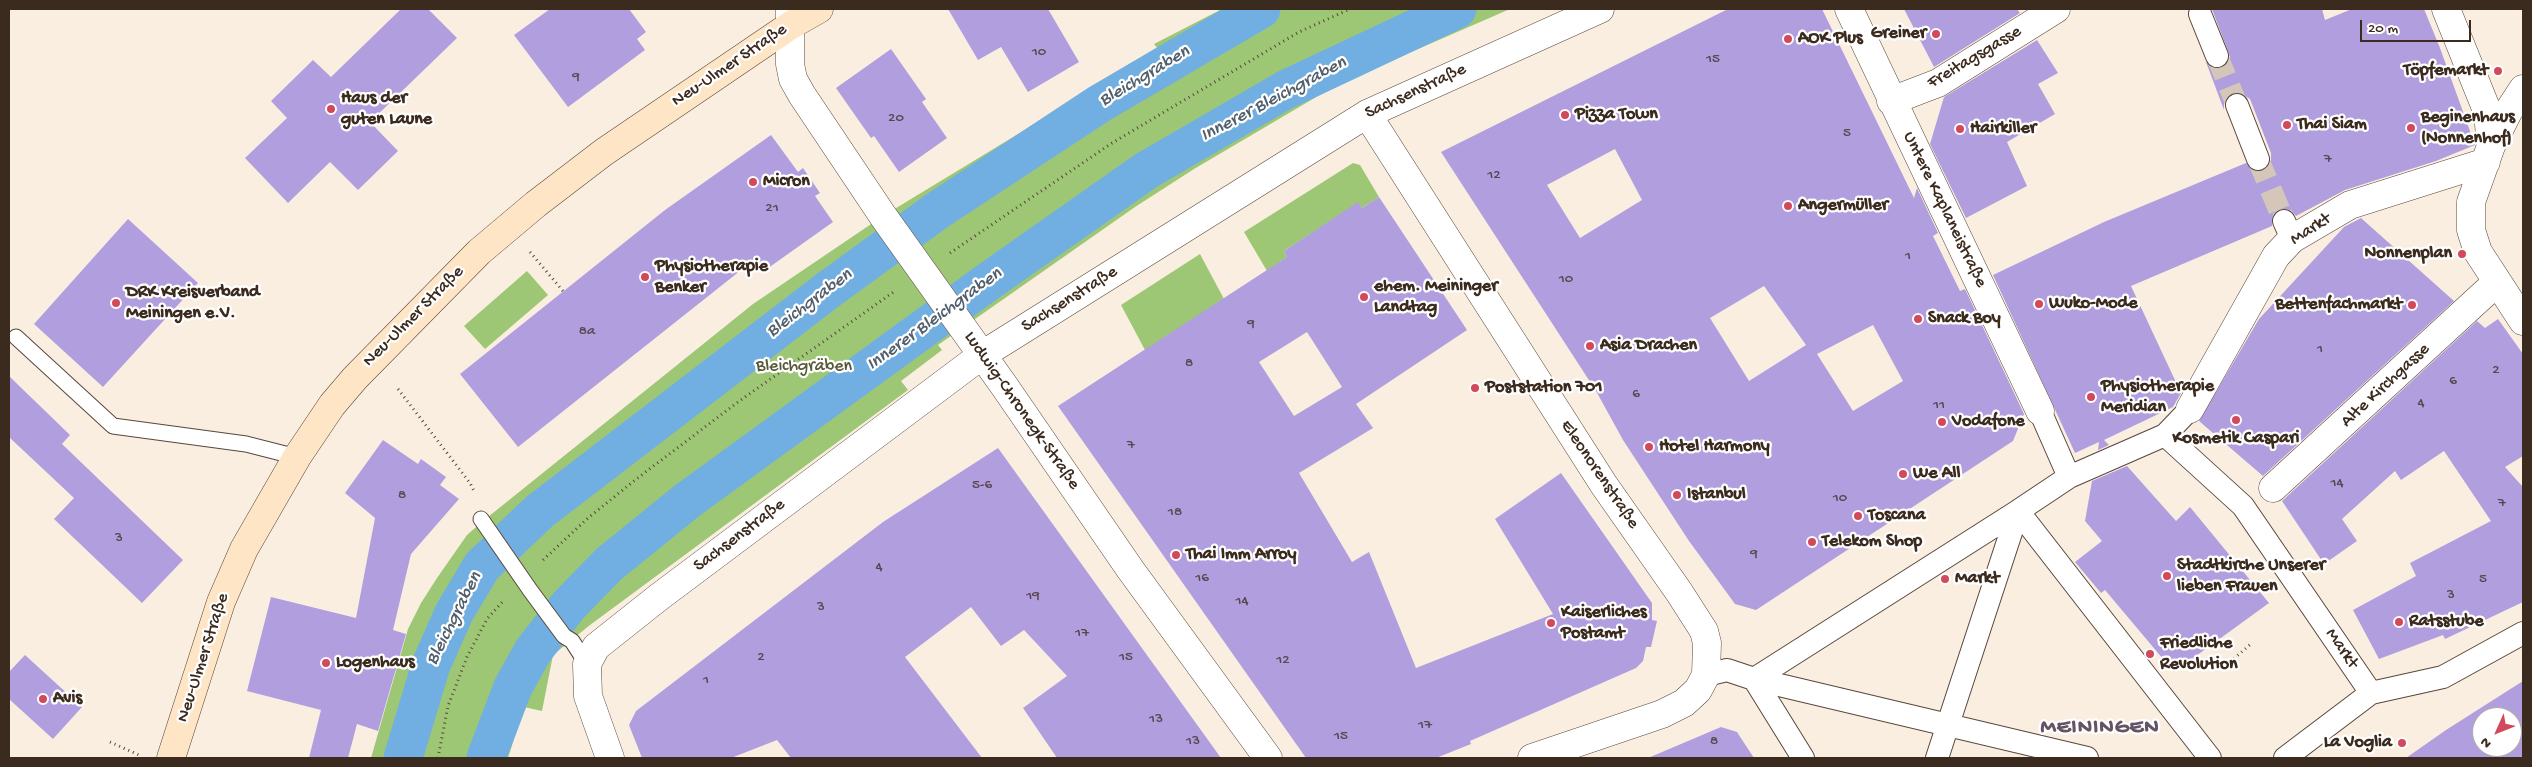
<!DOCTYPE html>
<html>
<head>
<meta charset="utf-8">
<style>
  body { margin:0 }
  #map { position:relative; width:2532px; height:767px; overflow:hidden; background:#faeee0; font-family:"Gochi Hand",sans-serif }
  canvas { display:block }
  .frame { position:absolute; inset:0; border:10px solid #3b2a1e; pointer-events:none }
  .north { position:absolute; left:2472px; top:707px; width:50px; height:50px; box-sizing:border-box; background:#fff; border:1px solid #b1aaa5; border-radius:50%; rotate:226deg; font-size:14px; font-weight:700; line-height:20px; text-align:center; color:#3b2a1e }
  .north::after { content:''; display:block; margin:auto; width:18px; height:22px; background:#d1495b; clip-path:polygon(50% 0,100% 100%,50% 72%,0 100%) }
  .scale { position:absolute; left:2360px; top:20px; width:111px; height:22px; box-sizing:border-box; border:2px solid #3b2a1e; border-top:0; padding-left:6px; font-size:15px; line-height:18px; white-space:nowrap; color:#3b2a1e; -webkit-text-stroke:4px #fff; paint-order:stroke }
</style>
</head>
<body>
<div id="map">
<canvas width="2532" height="767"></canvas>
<div class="frame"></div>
<div class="north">N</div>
<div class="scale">20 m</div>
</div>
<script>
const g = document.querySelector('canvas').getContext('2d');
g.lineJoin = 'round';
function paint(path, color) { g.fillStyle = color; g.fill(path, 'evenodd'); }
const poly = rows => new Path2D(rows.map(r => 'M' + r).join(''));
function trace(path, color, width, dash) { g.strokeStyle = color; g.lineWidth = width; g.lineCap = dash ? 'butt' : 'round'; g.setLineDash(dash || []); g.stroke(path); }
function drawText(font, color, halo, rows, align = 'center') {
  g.font = font + ' "Gochi Hand",sans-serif'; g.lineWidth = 4.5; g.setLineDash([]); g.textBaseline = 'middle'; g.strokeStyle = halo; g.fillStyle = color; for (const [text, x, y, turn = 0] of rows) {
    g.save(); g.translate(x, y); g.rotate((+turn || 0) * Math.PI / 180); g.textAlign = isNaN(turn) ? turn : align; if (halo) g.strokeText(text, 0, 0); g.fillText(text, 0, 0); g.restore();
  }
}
paint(poly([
  [1222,9,1510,9,1340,83,1194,169,1135,207,938,345,942,350,901,381,908,390,590,625,553,655,542,711,524,707,508,758,371,758,408,629,421,603,437,578,467,535,483,521,753,304,883,216,1158,49,1154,44],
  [1353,163,1360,165,1379,197,1362,208,1358,203,1284,251,1287,257,1267,271,1244,232],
  [1200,254,1224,299,1145,350,1121,305],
  [527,271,548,295,485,349,464,326]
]), '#9dc774');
trace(poly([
  [403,758,431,665,454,613,482,566,540,511,828,290,938,210,1099,104,1261,9],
  [486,758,513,687,533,651,569,605,609,564,688,500,989,281,1147,170,1285,90,1457,9]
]), '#71afe3', 39);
paint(poly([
  [401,9,428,9,457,38,370,122,398,151,358,190,330,162,288,203,245,158,287,118,271,101,313,60,331,77],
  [550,9,629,9,646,32,637,39,645,50,568,107,514,35],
  [948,9,1048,9,1079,62,1028,92,1001,47,978,60],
  [1728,9,1822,9,1914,198,1917,188,1938,233,1933,236,1960,291,1965,289,2024,414,2013,441,1756,610,1735,604,1689,541,1623,440,1596,391,1441,152],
  [1615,149,1642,200,1580,238,1547,185],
  [1764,286,1806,345,1749,381,1710,318],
  [1873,325,1903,381,1853,411,1817,354],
  [1904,9,2017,9,2020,13,1934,67],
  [2212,9,2322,9,2325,20,2352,9,2424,9,2440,48,2475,145,2436,161,2345,190,2296,216,2291,210,2279,209,2273,214,2272,226,2131,286,2181,393,2173,407,2104,440,2109,445,2098,450,2099,442,2075,453,1993,275,2104,222,2246,163,2256,172,2268,168,2271,161,2271,153,2250,99,2239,92,2232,93,2224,103,2224,110,2206,62,2215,69,2221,68,2228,64,2230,57],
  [2037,40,2058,73,2038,84,2055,114,2007,142,2027,186,1966,218,1930,144,1944,97],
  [891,49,926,99,922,102,947,138,899,172,874,136,871,138,836,88],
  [771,135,798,172,803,168,820,193,815,196,833,222,764,271,755,259,518,447,460,374,665,210],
  [1379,197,1467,330,1356,404,1373,428,1299,473,1352,562,1369,552,1416,668,1553,614,1495,519,1561,473,1652,603,1652,620,1657,621,1651,647,1646,647,1643,661,1636,668,1470,741,1471,744,1436,758,1306,758,1058,406,1287,257,1284,251,1358,202,1362,208],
  [1307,332,1342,387,1294,416,1259,362],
  [2361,218,2454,301,2263,476,2199,421,2259,319,2344,227],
  [128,219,198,283,103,387,34,324],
  [2498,319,2523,354,2523,456,2505,467,2523,487,2523,602,2445,639,2443,635,2379,659,2353,610,2416,576,2410,563,2491,521,2444,451,2401,480,2395,471,2342,519,2357,541,2324,564,2282,501,2477,321,2485,328],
  [9,376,70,435,62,444,183,560,142,603,54,519,74,498,9,437],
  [383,440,418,464,421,459,446,477,440,485,459,499,411,554,393,630,406,634,378,731,357,724,348,758,309,758,321,710,247,691,271,597,356,618,375,518,345,493],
  [998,448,1221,758,1057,758,1023,708,1067,676,1024,630,1001,646,971,607,905,657,982,758,791,758,777,740,731,758,642,758,629,725,636,711,883,522],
  [2127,466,2176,521,2190,507,2269,603,2174,672,2105,590,2101,593,2075,562,2102,541,2085,521,2092,481],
  [25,655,82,707,53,739,9,699,9,672],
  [2523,681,2523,758,2406,758,2446,730],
  [2482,717,2512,717,2512,747,2482,747],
  [1721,727,1737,732,1754,758,1648,758]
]), '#b19edf');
trace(poly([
  [2217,56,2237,105],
  [2258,159,2284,221]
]), '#d4c7b9', 22, [22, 11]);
const service = poly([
  [16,337,113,426,246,444,297,457],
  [481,519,530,590,564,636,572,641,587,664]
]);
const pedestrian = poly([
  [2200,14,2217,56],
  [2237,105,2258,159],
  [2284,221,2292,239],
  [2040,411,2069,477,2018,511,2210,758],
  [2165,435,2190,409],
  [2069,477,2165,435,2243,506,2371,693],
  [1706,675,1727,670,1754,679,1803,758],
  [1754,679,2018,511,1937,758],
  [1754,679,2087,758],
  [2285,758,2371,693,2443,677,2523,633]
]);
const minor = poly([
  [790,9,790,64,793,79,802,95,883,216,1005,387,1130,569,1268,758],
  [1849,9,2040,411],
  [2446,9,2488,113,2491,146],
  [2523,89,2508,112,2491,146,2471,202,2471,230,2478,252,2523,321],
  [1891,101,1938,83,2056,9],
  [1367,114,1604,485,1679,592,1704,631,1707,643,1706,675,1698,690,1684,703,1662,714,1532,758],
  [2190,409,2276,256,2292,239,2350,205,2486,162],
  [2273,488,2497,282],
  [610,758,588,696,587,664,596,647,659,597,982,355,1367,114,1600,9]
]);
const secondary = poly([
  [171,758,221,602,244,549,297,457,332,405,355,378,479,252,536,204,604,152,791,25,819,9]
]);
trace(service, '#58473b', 17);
trace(pedestrian, '#58473b', 24);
trace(minor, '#58473b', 29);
trace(secondary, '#58473b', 29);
trace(poly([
  [530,252,563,291],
  [950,253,1112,143,1299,32,1350,9],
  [398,389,470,483,475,493],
  [543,560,588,518,639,477,738,402,895,291],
  [2230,662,2252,643],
  [110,742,139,755],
  [438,758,448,706,467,657,487,619,504,600]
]), '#58473b', 3, [1, 4]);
trace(service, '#fff', 15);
trace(pedestrian, '#fff', 22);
trace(minor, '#fff', 28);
trace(secondary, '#fde5c5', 28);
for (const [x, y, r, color] of [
  [1936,34,5,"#d1495b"],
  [1788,39,5,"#d1495b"],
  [2498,71,5,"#d1495b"],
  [331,109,5,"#d1495b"],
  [1565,115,5,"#d1495b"],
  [2287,125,5,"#d1495b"],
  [2411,128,5,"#d1495b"],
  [1960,129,5,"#d1495b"],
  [753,182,5,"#d1495b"],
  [1788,206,5,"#d1495b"],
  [2462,254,5,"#d1495b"],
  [645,277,5,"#d1495b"],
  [1364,297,5,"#d1495b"],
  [116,303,5,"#d1495b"],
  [2039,304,5,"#d1495b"],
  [2412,305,5,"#d1495b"],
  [1918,319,5,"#d1495b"],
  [1590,346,5,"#d1495b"],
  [1475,388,5,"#d1495b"],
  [2091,397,5,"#d1495b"],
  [2236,420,5,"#d1495b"],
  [1942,422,5,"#d1495b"],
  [1649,447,5,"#d1495b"],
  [1903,474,5,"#d1495b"],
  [1677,495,5,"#d1495b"],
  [1858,516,5,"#d1495b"],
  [1812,542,5,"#d1495b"],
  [1176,555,5,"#d1495b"],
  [2167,576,5,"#d1495b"],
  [1945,579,5,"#d1495b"],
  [2399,622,5,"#d1495b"],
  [1551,623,5,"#d1495b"],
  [2150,654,5,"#d1495b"],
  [326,663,5,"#d1495b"],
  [43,699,5,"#d1495b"],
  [2402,743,5,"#d1495b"]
]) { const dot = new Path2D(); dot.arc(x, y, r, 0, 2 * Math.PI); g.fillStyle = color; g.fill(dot); trace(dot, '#fff', 2); }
drawText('15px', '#58474e', null, [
  ["10",1039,53],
  ["15",1713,60],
  ["9",576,78],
  ["20",896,119],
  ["5",1847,134],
  ["7",2328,160],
  ["12",1494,176],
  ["21",772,209],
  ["1",1908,257],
  ["10",1566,280],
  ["9",1251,325],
  ["8a",587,332],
  ["1",2320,350],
  ["8",1189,364],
  ["2",2496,371],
  ["6",2453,382],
  ["6",1636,395],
  ["4",2421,404],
  ["11",1939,406],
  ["7",1131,446],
  ["14",2337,484],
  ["5-6",982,486],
  ["8",402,496],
  ["10",1840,499],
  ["7",2502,504],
  ["18",1175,513],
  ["3",119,539],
  ["9",1754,555],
  ["4",879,568],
  ["16",1202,579],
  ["5",2483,580],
  ["3",2451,596],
  ["19",1033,597],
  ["14",1242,602],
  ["3",821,608],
  ["17",1082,634],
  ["2",761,658],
  ["15",1126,658],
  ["12",1283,661],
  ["1",706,681],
  ["13",1156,720],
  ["17",1425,726],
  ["15",1341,737],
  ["13",1193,742],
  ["8",1714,742]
]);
drawText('bold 18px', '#3b2a1e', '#fff', [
  ["Greiner",1926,34,"right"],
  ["AOK Plus",1798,39],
  ["Töpfemarkt",2488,71,"right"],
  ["Haus der",341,99],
  ["guten Laune",341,120],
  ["Pizza Town",1575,115],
  ["Beginenhaus",2421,118],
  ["(Nonnenhof)",2421,139],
  ["Thai Siam",2297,125],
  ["Hairkiller",1970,129],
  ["Micron",763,182],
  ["Angermüller",1798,206],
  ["Nonnenplan",2452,254,"right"],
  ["Physiotherapie",655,267],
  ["Benker",655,288],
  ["ehem. Meininger",1374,287],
  ["Landtag",1374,308],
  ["DRK Kreisverband",126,293],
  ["Meiningen e.V.",126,314],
  ["Wuko-Mode",2049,304],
  ["Bettenfachmarkt",2402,305,"right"],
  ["Snack Boy",1928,319],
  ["Asia Drachen",1600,346],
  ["Physiotherapie",2101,387],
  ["Meridian",2101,408],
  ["Poststation 701",1485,388],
  ["Vodafone",1952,422],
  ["Kosmetik Caspari",2236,439,"center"],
  ["Hotel Harmony",1659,447],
  ["We All",1913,474],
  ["Istanbul",1687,495],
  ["Toscana",1868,516],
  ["Telekom Shop",1822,542],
  ["Thai Imm Arroy",1186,555],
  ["Stadtkirche Unserer",2177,566],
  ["lieben Frauen",2177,587],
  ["Markt",1955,579],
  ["Kaiserliches",1561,613],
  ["Postamt",1561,634],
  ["Ratsstube",2409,622],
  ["Friedliche",2160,644],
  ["Revolution",2160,665],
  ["Logenhaus",336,663],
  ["Avis",53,699],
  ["La Voglia",2392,743,"right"]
], 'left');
drawText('18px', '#3b2a1e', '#fff', [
  ["Freitagsgasse",1975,58,-31],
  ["Neu-Ulmer Straße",730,66,-34],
  ["Sachsenstraße",1416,92,-25],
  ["Untere Kaplaneistraße",1944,210,64],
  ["Markt",2311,230,-33],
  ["Sachsenstraße",1070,300,-32],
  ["Neu-Ulmer Straße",414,317,-45],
  ["Alte Kirchgasse",2386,386,-43],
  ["Ludwig-Chronegk-Straße",1021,411,55],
  ["Eleonorenstraße",1599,475,56],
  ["Sachsenstraße",740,536,-37],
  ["Markt",2341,649,55],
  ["Neu-Ulmer Straße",204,658,-72]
]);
drawText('18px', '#585938', '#fff', [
  ["Bleichgräben",804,367]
]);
drawText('italic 19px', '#515f6d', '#fff', [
  ["Bleichgraben",1145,77,-31],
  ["Innerer Bleichgraben",1274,100,-28],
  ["Bleichgraben",810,304,-37],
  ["Innerer Bleichgraben",935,320,-36],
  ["Bleichgraben",455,619,-63]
]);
g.letterSpacing = '1px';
drawText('bold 22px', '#645362', '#fff', [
  ["MEININGEN",2100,729]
]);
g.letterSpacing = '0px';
</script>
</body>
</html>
